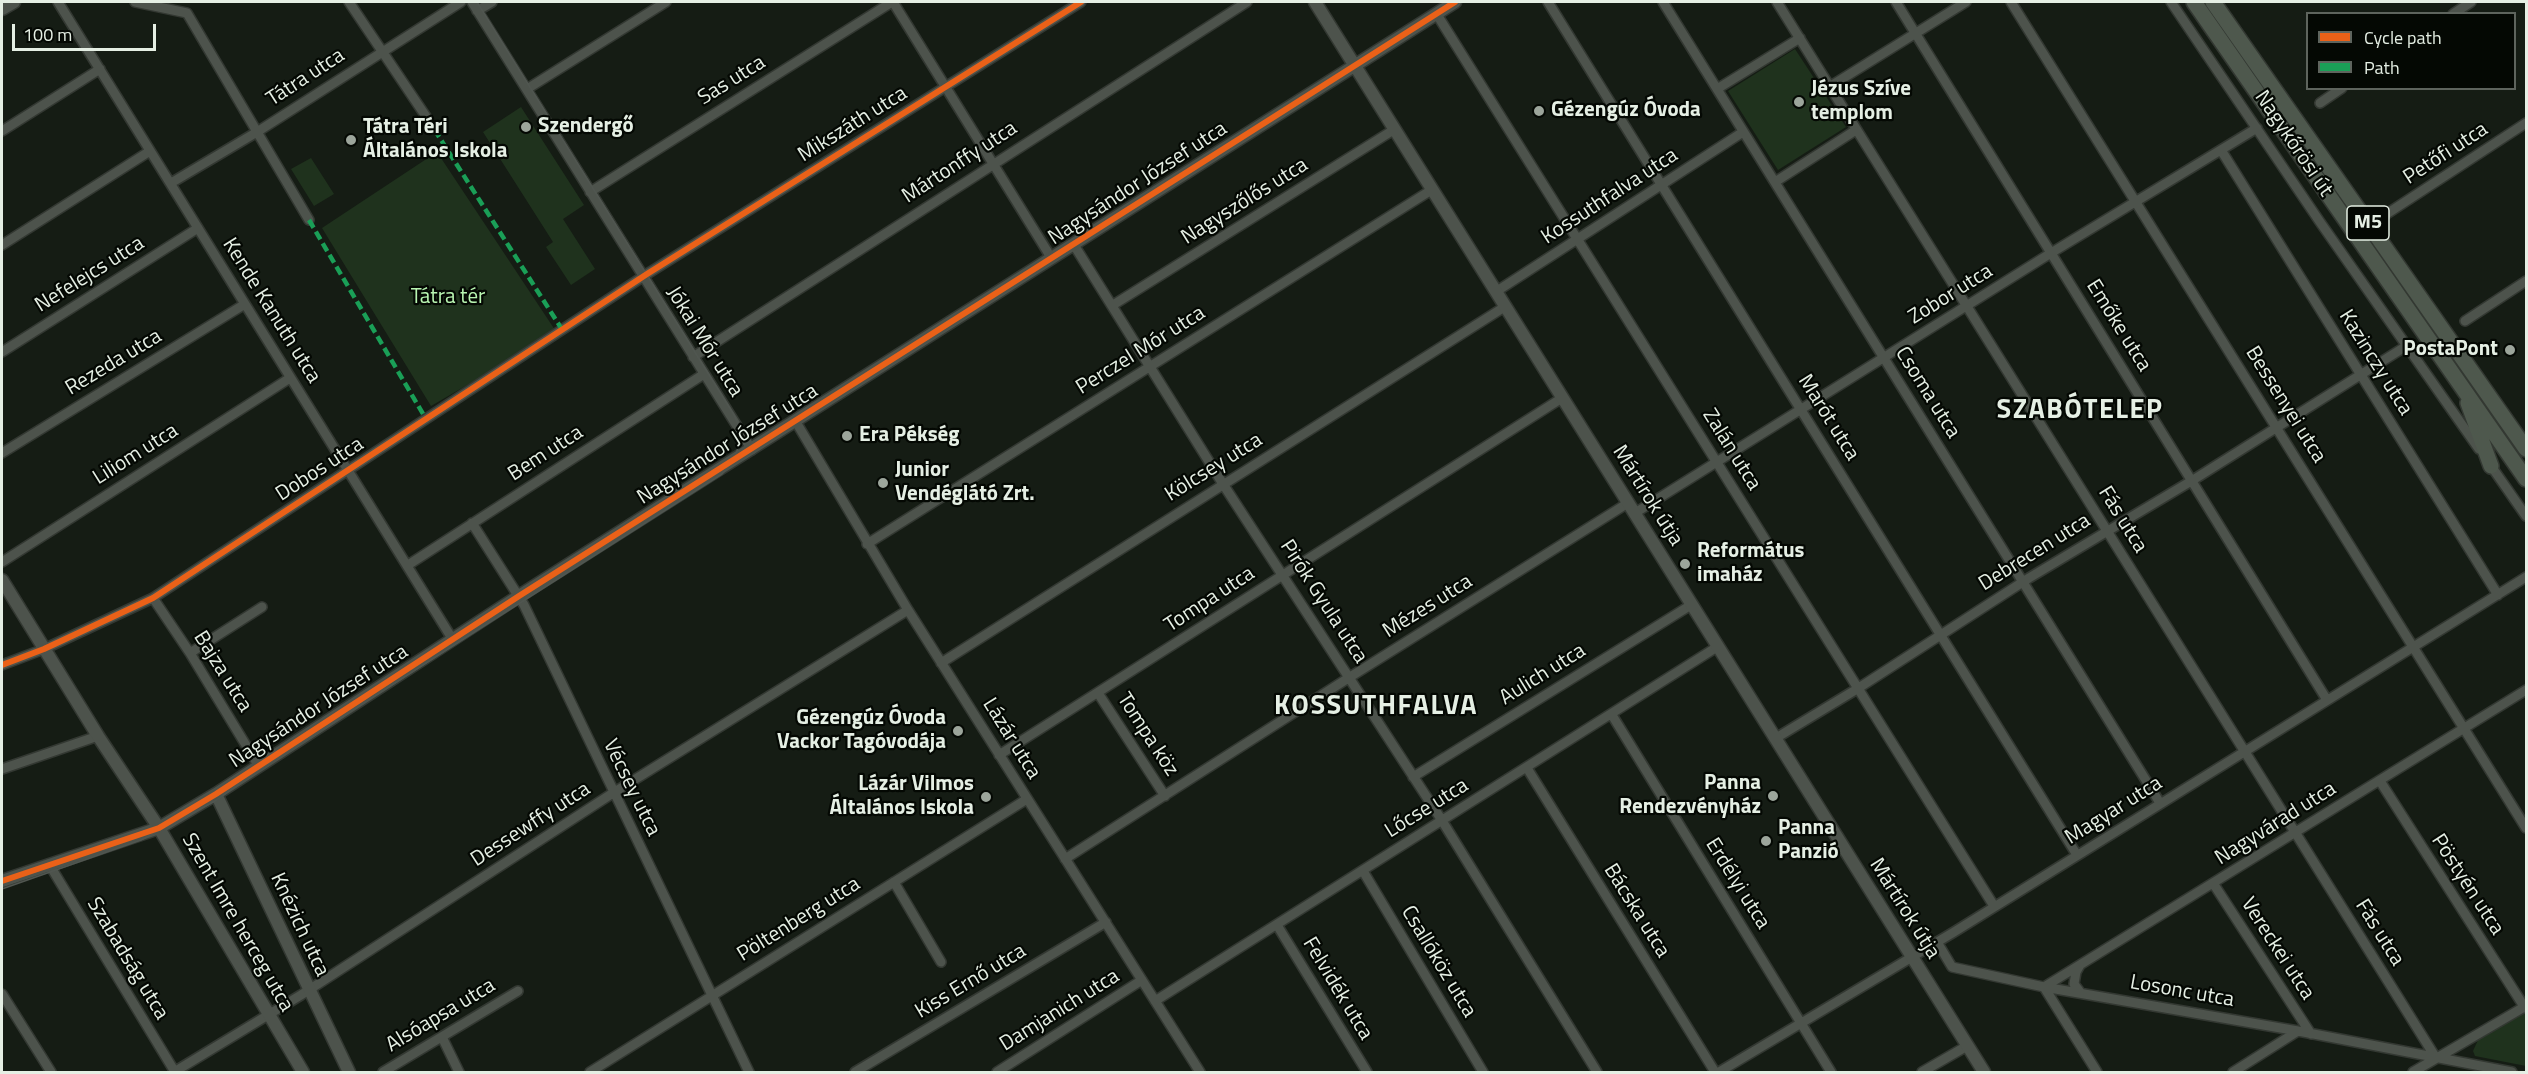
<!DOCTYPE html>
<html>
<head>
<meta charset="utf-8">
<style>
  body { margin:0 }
  #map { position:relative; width:2528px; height:1074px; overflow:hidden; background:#151c14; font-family:"Titillium Web",sans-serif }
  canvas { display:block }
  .frame { position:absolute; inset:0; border:3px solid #e5efe4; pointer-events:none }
  .legend { position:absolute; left:2306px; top:12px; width:210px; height:78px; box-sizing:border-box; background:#040803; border:2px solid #5e645d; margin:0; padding:8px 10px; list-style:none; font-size:18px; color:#e5efe4 }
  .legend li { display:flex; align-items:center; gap:12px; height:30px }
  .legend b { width:30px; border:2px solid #5e645d }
  .scale { position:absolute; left:12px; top:24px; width:144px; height:27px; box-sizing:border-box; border:3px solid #e5efe4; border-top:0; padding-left:8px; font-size:18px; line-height:21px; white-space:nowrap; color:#e5efe4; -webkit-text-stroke:4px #040803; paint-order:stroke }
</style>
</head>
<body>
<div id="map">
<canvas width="2528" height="1074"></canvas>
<div class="frame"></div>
<ul class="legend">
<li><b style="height:8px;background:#ea6118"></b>Cycle path</li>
<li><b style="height:8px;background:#1a9f57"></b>Path</li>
</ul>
<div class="scale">100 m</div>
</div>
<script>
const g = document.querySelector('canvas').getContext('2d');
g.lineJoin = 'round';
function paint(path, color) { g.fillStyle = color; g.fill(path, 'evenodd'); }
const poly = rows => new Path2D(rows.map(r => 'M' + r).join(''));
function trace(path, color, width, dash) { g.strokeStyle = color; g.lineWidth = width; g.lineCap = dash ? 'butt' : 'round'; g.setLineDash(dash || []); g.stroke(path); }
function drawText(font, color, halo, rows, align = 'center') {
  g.font = font + ' "Titillium Web",sans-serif'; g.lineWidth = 4.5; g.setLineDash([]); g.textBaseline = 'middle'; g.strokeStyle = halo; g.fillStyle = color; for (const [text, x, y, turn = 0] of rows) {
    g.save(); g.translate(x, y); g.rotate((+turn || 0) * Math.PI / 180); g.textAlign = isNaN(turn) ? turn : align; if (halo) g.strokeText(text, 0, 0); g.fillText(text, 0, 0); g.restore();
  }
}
paint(poly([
  [1795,49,1846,127,1778,170,1728,91],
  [521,107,584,205,563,219,595,269,571,285,546,247,553,242,483,132],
  [437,152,557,333,431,406,322,228],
  [311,158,334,194,314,206,291,169],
  [2526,1012,2526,1066,2475,1056,2473,1051,2478,1040]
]), '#1f321d');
const minor = poly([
  [58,2,453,640],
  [135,2,187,13,309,220],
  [349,2,427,118],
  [472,2,752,450],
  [893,2,1052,259],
  [1548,2,2077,855],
  [1663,2,2160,803],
  [1777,2,2436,1058],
  [1896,2,2327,700],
  [2011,2,2526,828],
  [2171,2,2320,222,2479,449],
  [477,11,492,2],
  [1436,13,1994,906],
  [2453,14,2471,2],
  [1829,87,1966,2],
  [527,89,666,2],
  [1717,89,1800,38],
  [2320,103,2342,88],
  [2,131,100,69],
  [2221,150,2498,595],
  [1775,182,1856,130],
  [171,183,257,132,461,2],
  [590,192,892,2],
  [2385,215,2526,123],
  [2,245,150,151],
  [1074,245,1223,484,1441,819,1597,1072],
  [1497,291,1743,132],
  [1113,305,1395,129],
  [2465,321,2526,281],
  [2,352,198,228],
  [693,357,1247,2],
  [796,422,908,610,1200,1072],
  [2,453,245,304],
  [2489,463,2526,516],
  [1635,513,2051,253,2257,128],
  [472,523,524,605,749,1072],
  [867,544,1433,189],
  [2,562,290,378],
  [408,565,704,374],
  [153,598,190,653,258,765],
  [190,653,262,607],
  [941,663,1506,306],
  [2,665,44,649,153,598,647,274,1081,2],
  [1098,693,1165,796],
  [1612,715,1831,1072],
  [1776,738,1857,689,2029,578,2193,480,2408,345],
  [999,755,1562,398],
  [1527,768,1715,1072],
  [2,769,98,736],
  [1413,777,1691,605],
  [2380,781,2525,1008],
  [1065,859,1350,677,1628,503],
  [49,864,175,1072],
  [1363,871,1483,1072],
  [894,882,941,962],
  [2213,883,2311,1034],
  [1277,925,1367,1072],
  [1937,942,1952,967,2044,987,2298,1031,2512,1072],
  [2080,992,2074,984,2076,972,2080,965],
  [2,994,51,1072],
  [1155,1001,1717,647],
  [442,1037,459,1072],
  [174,1072,301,995,613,793,908,610],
  [383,1072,518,991],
  [590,1072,1027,799],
  [855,1072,1106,922],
  [997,1072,1142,980],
  [1719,1072,1954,932,2526,577],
  [1922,1072,1967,1046],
  [2097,1072,2044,987,2526,690],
  [2233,1072,2298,1031],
  [2413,1072,2526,1006]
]);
const tertiary = poly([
  [1315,2,1984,1072],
  [2,9,14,2],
  [2,580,98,736,159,828,303,1072],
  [216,794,349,1072],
  [2,881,159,828,216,794,519,596,1455,2]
]);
const primary = poly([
  [2194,2,2526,479],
  [2213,2,2526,449],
  [2468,403,2491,466]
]);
trace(minor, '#333832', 12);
trace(tertiary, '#333832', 15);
trace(primary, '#333832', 18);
trace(minor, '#4d534c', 9);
trace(tertiary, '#4d534c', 12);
trace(primary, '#4e584d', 15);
trace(poly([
  [2,889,141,840,215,801,260,769,722,474,733,461,740,443,740,429,734,415,477,2]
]), '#505650', 1.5);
trace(poly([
  [427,118,563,331],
  [309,220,426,419]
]), '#1a9f57', 4.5, [9, 4.5]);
trace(poly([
  [2,665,44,649,153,598,647,274,1081,2],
  [2,881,159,828,216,794,519,596,1455,2]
]), '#ea6118', 6);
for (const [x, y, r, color] of [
  [1799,102,6,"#9ca59b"],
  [1539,111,6,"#9ca59b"],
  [526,127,6,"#9ca59b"],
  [351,140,6,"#9ca59b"],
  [2510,350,6,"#9ca59b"],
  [847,436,6,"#9ca59b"],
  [883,483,6,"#9ca59b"],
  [1685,564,6,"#9ca59b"],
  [958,731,6,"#9ca59b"],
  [1773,796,6,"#9ca59b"],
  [986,797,6,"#9ca59b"],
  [1766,841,6,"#9ca59b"]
]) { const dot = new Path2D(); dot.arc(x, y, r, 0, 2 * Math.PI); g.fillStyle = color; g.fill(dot); trace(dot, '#040803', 2); }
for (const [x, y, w] of [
  [2368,223,42]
]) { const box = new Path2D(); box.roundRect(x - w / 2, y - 17, w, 34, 4.5); g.fillStyle = '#040803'; g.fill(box); trace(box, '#e5efe4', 1.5); }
drawText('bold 20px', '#e5efe4', null, [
  ["M5",2368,223]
]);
drawText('21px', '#e5efe4', '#040803', [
  ["Tátra utca",306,78,-33],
  ["Sas utca",732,81,-32],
  ["Mikszáth utca",853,125,-32],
  ["Nagykőrösi út",2293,144,56],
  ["Petőfi utca",2446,154,-33],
  ["Mártonffy utca",960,163,-33],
  ["Nagysándor József utca",1138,184,-33],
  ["Kossuthfalva utca",1610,197,-33],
  ["Nagyszőlős utca",1245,202,-32],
  ["Nefelejcs utca",90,275,-32],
  ["Zobor utca",1951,295,-32],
  ["Kende Kanuth utca",271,311,58],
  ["Emőke utca",2118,326,58],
  ["Jókai Mór utca",704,342,58],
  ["Perczel Mór utca",1141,351,-32],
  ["Rezeda utca",114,363,-31],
  ["Kazinczy utca",2375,363,58],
  ["Csoma utca",1927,393,58],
  ["Bessenyei utca",2285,405,58],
  ["Marót utca",1828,418,58],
  ["Nagysándor József utca",728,445,-32],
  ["Zalán utca",1731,450,58],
  ["Bem utca",546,454,-33],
  ["Liliom utca",136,455,-32],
  ["Kölcsey utca",1214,468,-32],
  ["Dobos utca",320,470,-33],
  ["Mártírok útja",1647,496,58],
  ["Fás utca",2122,520,58],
  ["Debrecen utca",2035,553,-32],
  ["Tompa utca",1210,600,-33],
  ["Pirók Gyula utca",1323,602,57],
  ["Mézes utca",1428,607,-32],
  ["Bajza utca",222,672,58],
  ["Aulich utca",1543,675,-32],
  ["Nagysándor József utca",319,707,-33],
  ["Tompa köz",1147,735,57],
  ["Lázár utca",1011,739,58],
  ["Vécsey utca",631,788,64],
  ["Lőcse utca",1427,809,-32],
  ["Magyar utca",2114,811,-32],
  ["Nagyvárad utca",2276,824,-32],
  ["Dessewffy utca",531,825,-33],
  ["Erdélyi utca",1737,884,58],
  ["Pöstyén utca",2467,885,57],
  ["Mártírok útja",1904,909,58],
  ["Bácska utca",1636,911,58],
  ["Pöltenberg utca",799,920,-32],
  ["Szent Imre herceg utca",237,923,60],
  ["Knézich utca",299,925,65],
  ["Fás utca",2379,933,58],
  ["Vereckei utca",2277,949,57],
  ["Szabadság utca",127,959,59],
  ["Csallóköz utca",1438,962,59],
  ["Kiss Ernő utca",971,982,-31],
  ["Felvidék utca",1337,989,59],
  ["Losonc utca",2182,992,10],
  ["Damjanich utca",1060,1011,-32],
  ["Alsóapsa utca",441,1016,-31]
]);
drawText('bold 21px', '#e5efe4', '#040803', [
  ["Jézus Szíve",1811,90],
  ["templom",1811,114],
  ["Gézengúz Óvoda",1551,111],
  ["Szendergő",538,127],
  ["Tátra Téri",363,128],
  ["Általános Iskola",363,152],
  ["PostaPont",2498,350,"right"],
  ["Era Pékség",859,436],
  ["Junior",895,471],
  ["Vendéglátó Zrt.",895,495],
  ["Református",1697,552],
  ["imaház",1697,576],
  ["Gézengúz Óvoda",946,719,"right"],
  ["Vackor Tagóvodája",946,743,"right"],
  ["Panna",1761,784,"right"],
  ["Rendezvényház",1761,808,"right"],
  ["Lázár Vilmos",974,785,"right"],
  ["Általános Iskola",974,809,"right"],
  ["Panna",1778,829],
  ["Panzió",1778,853]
], 'left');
drawText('21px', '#b8f5b1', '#040803', [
  ["Tátra tér",448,298]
]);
g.letterSpacing = '1.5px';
drawText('bold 27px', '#e5efe4', '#040803', [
  ["SZABÓTELEP",2080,411],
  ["KOSSUTHFALVA",1376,707]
]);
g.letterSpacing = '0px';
</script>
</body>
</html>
